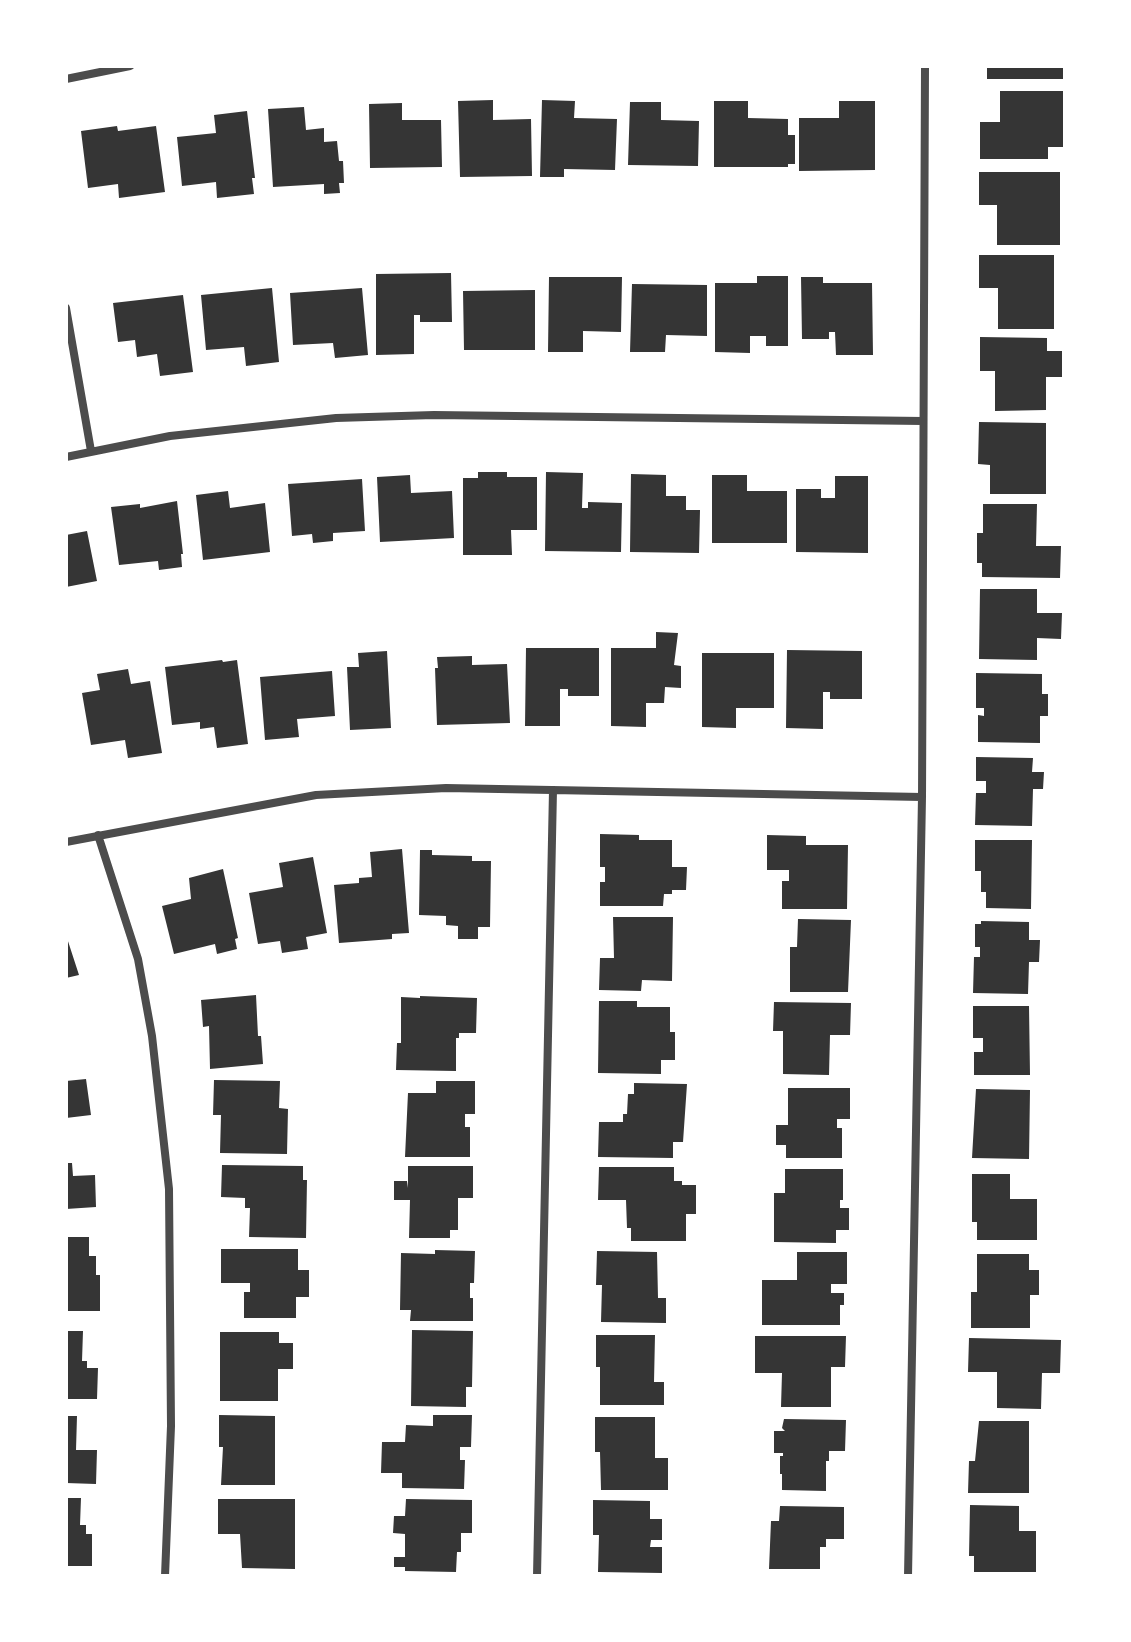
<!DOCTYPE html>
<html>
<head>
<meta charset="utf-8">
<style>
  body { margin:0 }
  #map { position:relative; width:1131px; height:1642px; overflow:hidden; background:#fff; font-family:"Golos Text",sans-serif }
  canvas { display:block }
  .frame { position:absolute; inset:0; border:68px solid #fff; pointer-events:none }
</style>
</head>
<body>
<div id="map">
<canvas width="1131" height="1642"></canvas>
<div class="frame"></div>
</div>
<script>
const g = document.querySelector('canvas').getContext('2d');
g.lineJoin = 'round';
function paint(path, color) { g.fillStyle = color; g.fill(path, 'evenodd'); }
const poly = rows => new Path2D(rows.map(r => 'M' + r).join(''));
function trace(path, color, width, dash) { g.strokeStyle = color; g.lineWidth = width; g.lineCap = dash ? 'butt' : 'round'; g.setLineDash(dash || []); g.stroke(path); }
paint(poly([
  [987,66,1064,66,1064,79,987,79],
  [1000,91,1063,91,1063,147,1048,147,1048,159,980,159,980,122,1000,122],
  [493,100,493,120,531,119,532,176,460,177,458,101],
  [542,100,575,101,574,118,617,119,615,170,564,169,564,177,540,177],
  [714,101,748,101,748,118,788,119,788,135,795,135,795,164,788,164,788,167,714,167],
  [839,101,875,101,875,170,799,171,799,118,839,118],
  [630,102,661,102,661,120,699,121,698,166,628,165],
  [402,103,402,120,441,120,442,167,370,168,369,104],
  [304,107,306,130,324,128,324,142,337,141,339,161,343,161,344,183,339,183,340,193,324,194,324,184,273,187,268,109],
  [247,111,255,178,252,178,254,194,217,198,216,182,182,186,177,137,216,133,214,115],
  [117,126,118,131,156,126,165,192,119,198,118,184,88,188,81,131],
  [979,172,1060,172,1060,245,997,245,997,205,979,205],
  [979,255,1054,255,1054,329,998,329,998,288,979,288],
  [451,273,452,322,420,322,420,315,414,315,414,354,376,355,376,274],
  [757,276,788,276,788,346,766,346,766,336,750,336,750,353,715,352,715,283,757,283],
  [549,277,622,277,621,332,583,331,583,352,548,352],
  [801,277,823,277,823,283,872,283,873,355,836,355,835,332,829,332,829,339,802,339],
  [632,284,707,285,707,336,666,335,665,352,630,352],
  [272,288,279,362,246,366,244,347,206,350,201,295],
  [362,288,368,355,335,358,333,343,293,345,290,293],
  [535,290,535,350,464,350,463,291],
  [183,295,193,372,160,376,157,354,137,357,135,340,118,342,113,303],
  [980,337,1047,338,1047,351,1062,351,1062,377,1046,377,1046,410,995,411,995,371,980,371],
  [979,422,1046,423,1046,494,990,494,990,465,978,464],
  [478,472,507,472,507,477,537,477,537,530,511,530,512,555,463,555,463,478,478,478],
  [546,472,583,473,582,508,588,508,588,502,622,503,621,552,545,551],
  [631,474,666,475,666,496,686,496,686,510,700,510,699,553,630,552],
  [410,475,411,493,452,491,454,538,380,542,377,477],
  [712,475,747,475,747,491,787,491,787,543,712,543],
  [835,476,868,476,868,553,796,552,796,489,821,489,821,498,835,498],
  [362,479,365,531,333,533,333,541,313,543,312,534,292,536,288,484],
  [228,491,230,508,265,503,270,552,203,560,196,495],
  [177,501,183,554,181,554,182,567,159,570,158,561,119,565,111,507,140,504,140,508],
  [983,504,1037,504,1036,546,1061,546,1060,578,982,577,982,563,977,563,977,533,983,533],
  [87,531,97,581,66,587,66,535],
  [980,589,1037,589,1037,613,1062,613,1061,639,1037,638,1037,660,979,659],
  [656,632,678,633,674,665,681,666,681,688,665,687,664,703,646,703,646,727,611,726,611,648,656,648],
  [526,648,599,648,599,696,568,696,568,689,560,689,560,726,525,726],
  [787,650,862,651,862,699,830,699,830,692,823,692,823,729,786,728],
  [387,651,391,728,350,730,347,667,359,667,358,653],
  [702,653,774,653,774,708,736,708,736,728,702,727],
  [472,656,472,665,507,664,510,723,437,725,435,668,438,668,437,657],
  [222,660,223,662,237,660,248,744,217,748,214,727,200,729,200,722,172,725,165,667],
  [128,669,131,684,150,681,162,753,128,758,125,740,91,745,82,693,100,690,97,674],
  [332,671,335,716,297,719,299,737,265,740,260,677],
  [976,673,1042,674,1042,694,1048,694,1048,716,1040,716,1040,743,978,742,978,715,984,716,984,708,976,708],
  [976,757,1033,758,1032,772,1044,772,1043,789,1033,789,1032,826,975,825,976,793,986,793,986,781,976,781],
  [600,834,639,835,639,840,672,840,672,867,687,867,686,890,672,890,672,894,664,894,663,906,600,906,600,882,605,882,605,867,600,867],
  [767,835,806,836,806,845,848,845,847,909,782,909,782,881,789,881,789,870,767,870],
  [975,840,1032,840,1031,909,986,908,986,892,981,892,981,871,975,871],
  [402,849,409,933,392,934,392,939,339,943,334,885,359,883,359,878,372,877,370,852],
  [420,850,432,850,432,855,472,856,472,861,491,861,490,927,478,927,478,939,458,939,458,926,446,925,446,916,419,915],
  [313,857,327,933,306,937,308,949,282,953,280,941,258,944,249,893,283,887,279,863],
  [223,869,238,938,235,939,237,949,217,954,215,944,174,954,162,906,191,899,189,878],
  [613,917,673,917,672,981,642,980,641,991,599,990,600,958,614,958],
  [798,919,851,920,848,992,790,992,790,947,797,947],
  [981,921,1029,922,1029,940,1040,940,1039,962,1029,962,1028,994,973,993,974,957,980,957,980,947,975,947,975,924,981,924],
  [66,935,79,975,66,978],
  [256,995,258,1036,261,1036,263,1064,210,1069,209,1026,203,1027,201,1000],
  [420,996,477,998,476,1033,459,1033,459,1038,456,1038,456,1071,396,1070,397,1043,401,1043,401,997,420,998],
  [599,1001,637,1001,637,1007,670,1007,670,1032,675,1032,675,1060,661,1060,661,1074,598,1073],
  [774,1002,851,1003,850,1035,830,1035,829,1075,783,1074,783,1031,773,1031],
  [973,1006,1029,1006,1030,1075,974,1075,974,1052,983,1052,983,1038,973,1038],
  [86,1079,91,1115,66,1118,66,1081],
  [214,1080,280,1081,279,1108,288,1109,287,1154,220,1153,221,1115,213,1115],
  [436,1081,475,1081,475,1114,465,1114,465,1127,470,1127,470,1157,405,1157,408,1093,436,1093],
  [634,1083,687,1084,683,1142,673,1142,673,1158,598,1157,599,1122,623,1122,623,1114,627,1114,628,1094,634,1094],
  [788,1088,850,1088,850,1119,837,1119,837,1128,842,1128,842,1158,786,1158,786,1145,776,1145,776,1125,788,1125],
  [976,1089,1030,1090,1029,1159,972,1158],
  [66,1163,72,1163,73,1176,95,1175,96,1207,66,1209],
  [222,1165,303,1166,303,1180,307,1180,306,1238,249,1237,250,1208,245,1208,245,1198,221,1197],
  [408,1166,473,1166,473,1198,458,1198,458,1230,450,1230,450,1238,409,1238,410,1200,394,1200,394,1181,407,1181,408,1188],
  [599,1167,674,1167,674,1181,682,1181,682,1185,696,1185,696,1214,686,1214,686,1241,631,1241,631,1228,627,1228,626,1200,598,1200],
  [785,1169,843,1169,843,1200,840,1200,840,1208,849,1208,849,1230,836,1230,836,1243,774,1242,774,1193,785,1193],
  [972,1174,1010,1174,1010,1199,1037,1199,1037,1240,977,1240,977,1222,972,1222],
  [66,1237,89,1237,89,1256,96,1256,96,1275,100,1275,100,1311,66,1311],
  [221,1249,298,1249,298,1270,309,1270,309,1297,296,1297,296,1318,244,1318,244,1292,250,1292,250,1283,221,1283],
  [435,1250,475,1251,474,1283,470,1283,470,1298,473,1298,473,1321,410,1321,411,1310,400,1310,401,1253,435,1254],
  [597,1251,657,1252,658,1298,666,1298,666,1323,601,1322,602,1285,596,1285],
  [797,1252,847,1252,847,1284,831,1284,831,1293,844,1293,844,1305,840,1305,840,1325,762,1325,762,1280,797,1280],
  [977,1254,1029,1254,1029,1270,1039,1270,1039,1295,1030,1295,1030,1328,971,1328,971,1292,977,1292],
  [412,1330,473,1331,472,1387,466,1387,466,1407,411,1406],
  [66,1331,83,1331,82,1361,87,1361,87,1368,98,1368,97,1399,66,1399],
  [220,1332,279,1332,279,1343,293,1343,293,1369,278,1369,278,1401,220,1401],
  [596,1335,655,1335,654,1382,664,1382,664,1405,600,1405,600,1367,596,1367],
  [755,1336,846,1336,845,1367,831,1367,831,1407,781,1407,782,1373,755,1373],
  [969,1338,1061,1340,1060,1373,1042,1373,1041,1409,997,1408,997,1372,968,1372],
  [219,1415,275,1416,275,1485,221,1485,223,1447,219,1447],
  [433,1415,472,1415,471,1447,460,1447,460,1460,465,1460,464,1489,402,1488,402,1473,381,1473,382,1442,405,1442,406,1425,433,1426],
  [66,1416,77,1416,76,1450,97,1450,96,1484,66,1483],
  [595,1417,655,1417,655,1458,668,1458,668,1490,601,1490,600,1452,595,1452],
  [784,1419,846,1420,845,1451,829,1451,829,1461,826,1461,826,1491,782,1490,782,1474,780,1474,780,1456,783,1456,783,1453,774,1453,774,1431,785,1431,782,1428],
  [979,1421,1029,1421,1029,1493,968,1493,969,1461,975,1461],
  [66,1498,81,1498,80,1525,86,1525,86,1534,92,1534,92,1566,66,1566],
  [218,1499,295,1499,295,1569,242,1568,240,1534,218,1534],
  [406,1499,472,1500,472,1533,461,1533,461,1552,457,1552,456,1572,405,1571,405,1567,394,1567,394,1557,405,1557,405,1534,393,1533,394,1516,405,1516],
  [593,1500,650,1501,650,1519,662,1519,662,1540,651,1540,650,1547,662,1547,662,1573,598,1572,599,1535,593,1535],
  [970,1505,1019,1506,1019,1531,1036,1531,1036,1572,974,1572,974,1556,969,1556],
  [780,1506,844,1507,844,1539,826,1539,826,1547,820,1547,820,1569,769,1569,771,1521,779,1521]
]), '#353535');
trace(poly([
  [66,79,130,66],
  [66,308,91,451],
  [66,457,170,436,336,418,434,415,923,421],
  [98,835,138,959,152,1036,169,1189,171,1426,165,1576],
  [66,842,316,795,446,788,922,797],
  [537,1576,553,790],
  [908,1576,922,797,925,66]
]), '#4c4c4c', 8);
</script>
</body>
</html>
